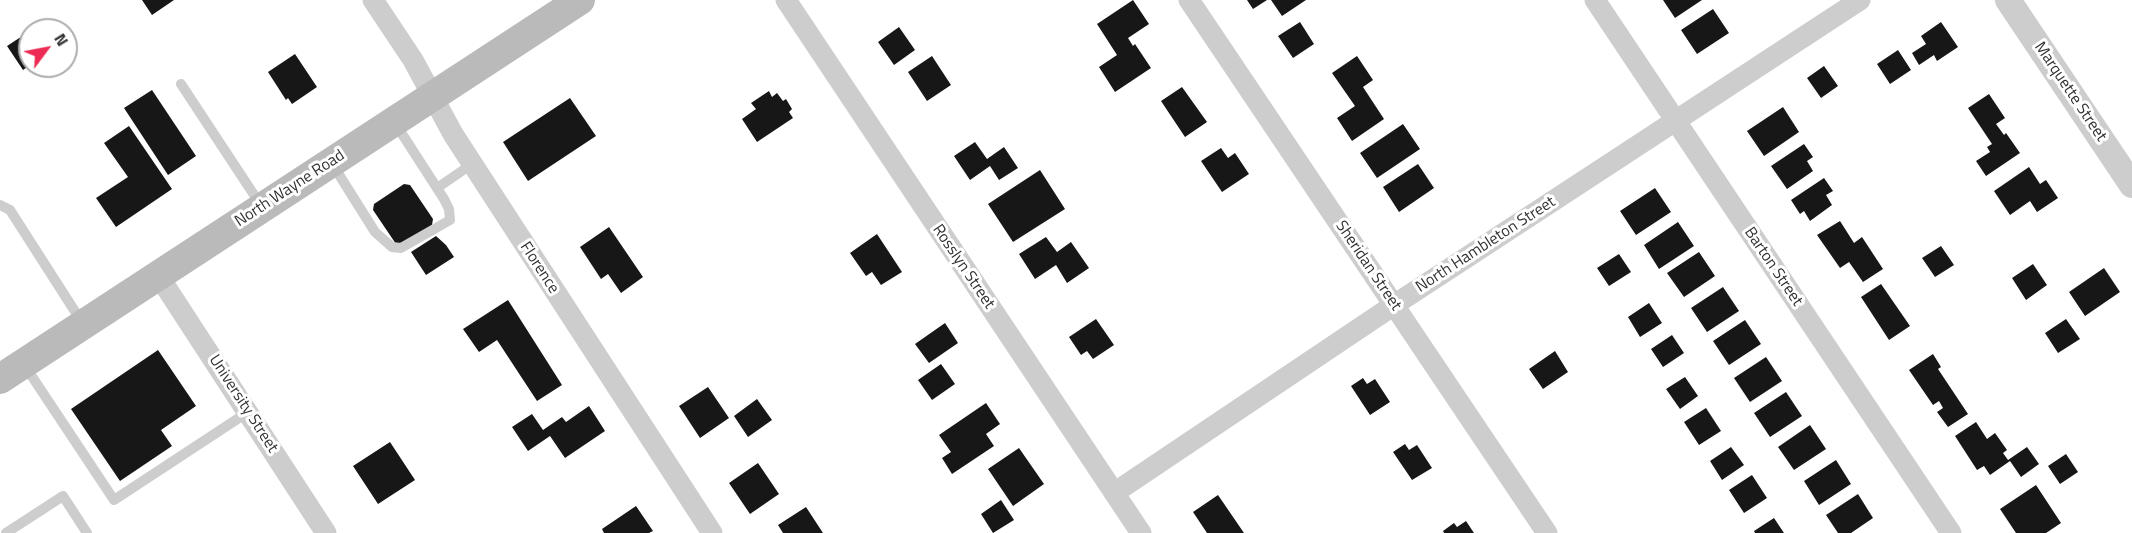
<!DOCTYPE html>
<html>
<head>
<meta charset="utf-8">
<style>
  body { margin:0 }
  #map { position:relative; width:2132px; height:533px; overflow:hidden; background:#fff; font-family:"Titillium Web",sans-serif }
  canvas { display:block }
  .north { position:absolute; left:18px; top:18px; width:60px; height:60px; box-sizing:border-box; background:#fff; border:2px solid #acacac; border-radius:50%; rotate:58deg; font-size:16px; font-weight:700; line-height:24px; text-align:center; color:#303030 }
  .north::after { content:''; display:block; margin:auto; width:21px; height:27px; background:#ed2c55; clip-path:polygon(50% 0,100% 100%,50% 72%,0 100%) }
</style>
</head>
<body>
<div id="map">
<canvas width="2132" height="533"></canvas>
<div class="north">N</div>
</div>
<script>
const g = document.querySelector('canvas').getContext('2d');
g.lineJoin = 'round';
function paint(path, color) { g.fillStyle = color; g.fill(path, 'evenodd'); }
const poly = rows => new Path2D(rows.map(r => 'M' + r).join(''));
function trace(path, color, width, dash) { g.strokeStyle = color; g.lineWidth = width; g.lineCap = dash ? 'butt' : 'round'; g.setLineDash(dash || []); g.stroke(path); }
function drawText(font, color, halo, rows, align = 'center') {
  g.font = font + ' "Titillium Web",sans-serif'; g.lineWidth = 6; g.setLineDash([]); g.textBaseline = 'middle'; g.strokeStyle = halo; g.fillStyle = color; for (const [text, x, y, turn = 0] of rows) {
    g.save(); g.translate(x, y); g.rotate((+turn || 0) * Math.PI / 180); g.textAlign = isNaN(turn) ? turn : align; if (halo) g.strokeText(text, 0, 0); g.fillText(text, 0, 0); g.restore();
  }
}
paint(poly([
  [142,0,174,0,152,15],
  [1133,0,1149,24,1128,38,1133,46,1135,44,1151,68,1115,92,1099,67,1117,55,1097,24],
  [1247,0,1267,0,1253,9],
  [1271,0,1306,0,1282,16],
  [1663,0,1702,0,1675,18],
  [1713,9,1729,33,1697,54,1681,30],
  [48,19,56,30,31,30],
  [1300,22,1314,44,1293,58,1278,36],
  [1941,22,1958,47,1937,61,1934,55,1919,65,1912,53,1926,44,1921,36],
  [899,27,915,50,894,65,878,42],
  [30,31,30,65,23,70,7,46],
  [1898,50,1911,70,1890,84,1877,64],
  [295,54,317,87,292,104,288,98,286,100,268,72],
  [932,56,951,85,927,101,908,72],
  [1357,56,1373,80,1363,87,1384,119,1352,141,1337,118,1355,106,1332,73],
  [1824,66,1838,86,1821,98,1807,78],
  [1182,87,1207,122,1185,137,1161,101],
  [152,90,196,156,168,175,124,108],
  [769,91,772,97,777,93,783,101,786,99,792,109,789,112,793,118,757,142,742,119,756,109,751,103],
  [1989,94,2005,118,1996,124,2004,135,2006,133,2020,153,1986,176,1976,161,1990,152,1987,147,1992,144,1968,108],
  [570,98,596,136,528,181,503,142],
  [1783,107,1799,132,1764,156,1747,131],
  [1403,124,1420,149,1377,178,1360,153],
  [129,126,172,189,116,227,96,198,128,177,104,143],
  [975,142,987,159,1004,147,1018,168,999,180,990,166,970,180,954,156],
  [1804,144,1813,157,1807,161,1813,171,1787,189,1771,166],
  [1221,148,1228,158,1235,153,1249,174,1222,192,1201,161],
  [1418,164,1434,188,1399,212,1383,187],
  [2029,167,2040,184,2046,180,2058,198,2037,212,2030,201,2010,215,1994,191],
  [1040,170,1065,209,1013,242,988,204],
  [1824,178,1833,191,1826,195,1832,205,1810,221,1804,211,1800,214,1791,200],
  [404,184,410,185,433,219,432,225,402,245,396,244,373,210,374,204],
  [1655,188,1671,212,1636,235,1620,211],
  [1840,221,1854,243,1862,237,1883,269,1863,282,1849,262,1840,268,1817,235],
  [1678,222,1694,246,1659,269,1644,245],
  [609,227,643,277,621,293,608,274,601,279,580,247],
  [877,234,902,272,881,285,872,272,866,276,850,253],
  [436,236,446,245,454,257,426,275,411,252],
  [1046,237,1057,252,1071,242,1089,268,1067,283,1056,265,1035,279,1019,254],
  [1941,246,1954,265,1935,277,1922,258],
  [1699,252,1715,276,1684,297,1667,273],
  [1619,254,1631,272,1609,286,1597,268],
  [2033,264,2047,285,2026,300,2012,278],
  [2104,268,2120,292,2085,316,2069,292],
  [1881,284,1910,326,1889,340,1861,297],
  [1723,287,1739,311,1707,332,1691,308],
  [508,300,562,385,537,401,497,340,479,352,463,329],
  [1649,303,1662,323,1640,337,1628,317],
  [1096,319,1114,345,1093,359,1087,351,1081,355,1069,337],
  [2066,319,2080,339,2058,353,2045,333],
  [1745,320,1761,344,1729,365,1713,341],
  [945,323,958,343,929,363,915,344],
  [1672,335,1684,353,1663,367,1651,349],
  [158,350,196,406,161,430,172,446,120,481,71,409],
  [1555,351,1568,372,1543,389,1529,369],
  [1933,354,1941,367,1938,369,1968,414,1948,427,1937,412,1943,408,1939,401,1933,405,1909,370],
  [1766,357,1782,381,1750,402,1734,378],
  [941,364,955,384,932,400,918,380],
  [1685,377,1698,396,1680,409,1666,389],
  [1363,378,1367,384,1375,379,1390,402,1370,415,1351,386],
  [708,387,729,418,700,438,679,406],
  [1786,392,1802,416,1770,437,1754,413],
  [757,399,772,420,748,437,734,416],
  [986,403,1000,424,986,434,994,446,952,474,942,458,951,452,939,435],
  [589,406,605,431,565,458,550,436,528,451,512,427,532,414,543,430,562,417,566,422],
  [1706,408,1721,431,1699,445,1684,422],
  [1976,422,1987,439,1995,433,2007,450,2003,453,2008,460,2027,447,2039,464,2021,477,2010,461,1990,475,1984,466,1977,470,1955,436],
  [1810,425,1826,449,1794,470,1778,447],
  [390,442,415,480,378,504,353,466],
  [1405,444,1409,450,1417,445,1432,468,1412,480,1393,452],
  [1731,447,1744,465,1722,480,1710,461],
  [1019,448,1044,484,1013,506,988,469],
  [2066,454,2078,472,2060,484,2048,466],
  [1836,460,1851,484,1819,505,1804,481],
  [758,463,779,494,750,514,729,483],
  [1752,475,1767,498,1744,513,1729,490],
  [2036,485,2061,523,2046,533,2016,533,2000,509],
  [1858,494,1873,518,1851,533,1838,533,1826,515],
  [1218,495,1244,533,1207,533,1193,512],
  [1001,500,1014,520,993,533,981,514],
  [636,506,653,531,649,533,604,533,602,529],
  [806,507,823,533,783,533,778,525],
  [1774,518,1784,533,1755,533,1754,531],
  [1466,521,1474,533,1444,533,1443,531,1454,523,1457,527]
]), '#171717');
trace(poly([
  [181,84,262,207],
  [333,165,375,232,392,247,401,248,450,220,449,209,444,199,395,123],
  [437,188,472,164],
  [0,205,10,210,83,324],
  [25,366,114,500,248,412],
  [6,533,63,496,87,533]
]), '#cdcdcd', 10);
trace(poly([
  [373,0,413,60,453,134,712,533],
  [786,0,1141,533],
  [1189,0,1547,533],
  [1595,0,1951,533],
  [158,275,326,533],
  [1114,493,1394,305,1860,0]
]), '#cdcdcd', 21);
trace(poly([
  [2008,0,2132,185]
]), '#cdcdcd', 26);
trace(poly([
  [0,379,580,0]
]), '#bababa', 30);
drawText('16px', '#303030', '#fff', [
  ["Marquette Street",2070,92,56],
  ["North Wayne Road",290,189,-33],
  ["North Hambleton Street",1486,245,-33],
  ["Sheridan Street",1368,266,56],
  ["Rosslyn Street",963,267,56],
  ["Barton Street",1773,267,56],
  ["Florence",539,268,57],
  ["University Street",243,404,57]
]);
</script>
</body>
</html>
